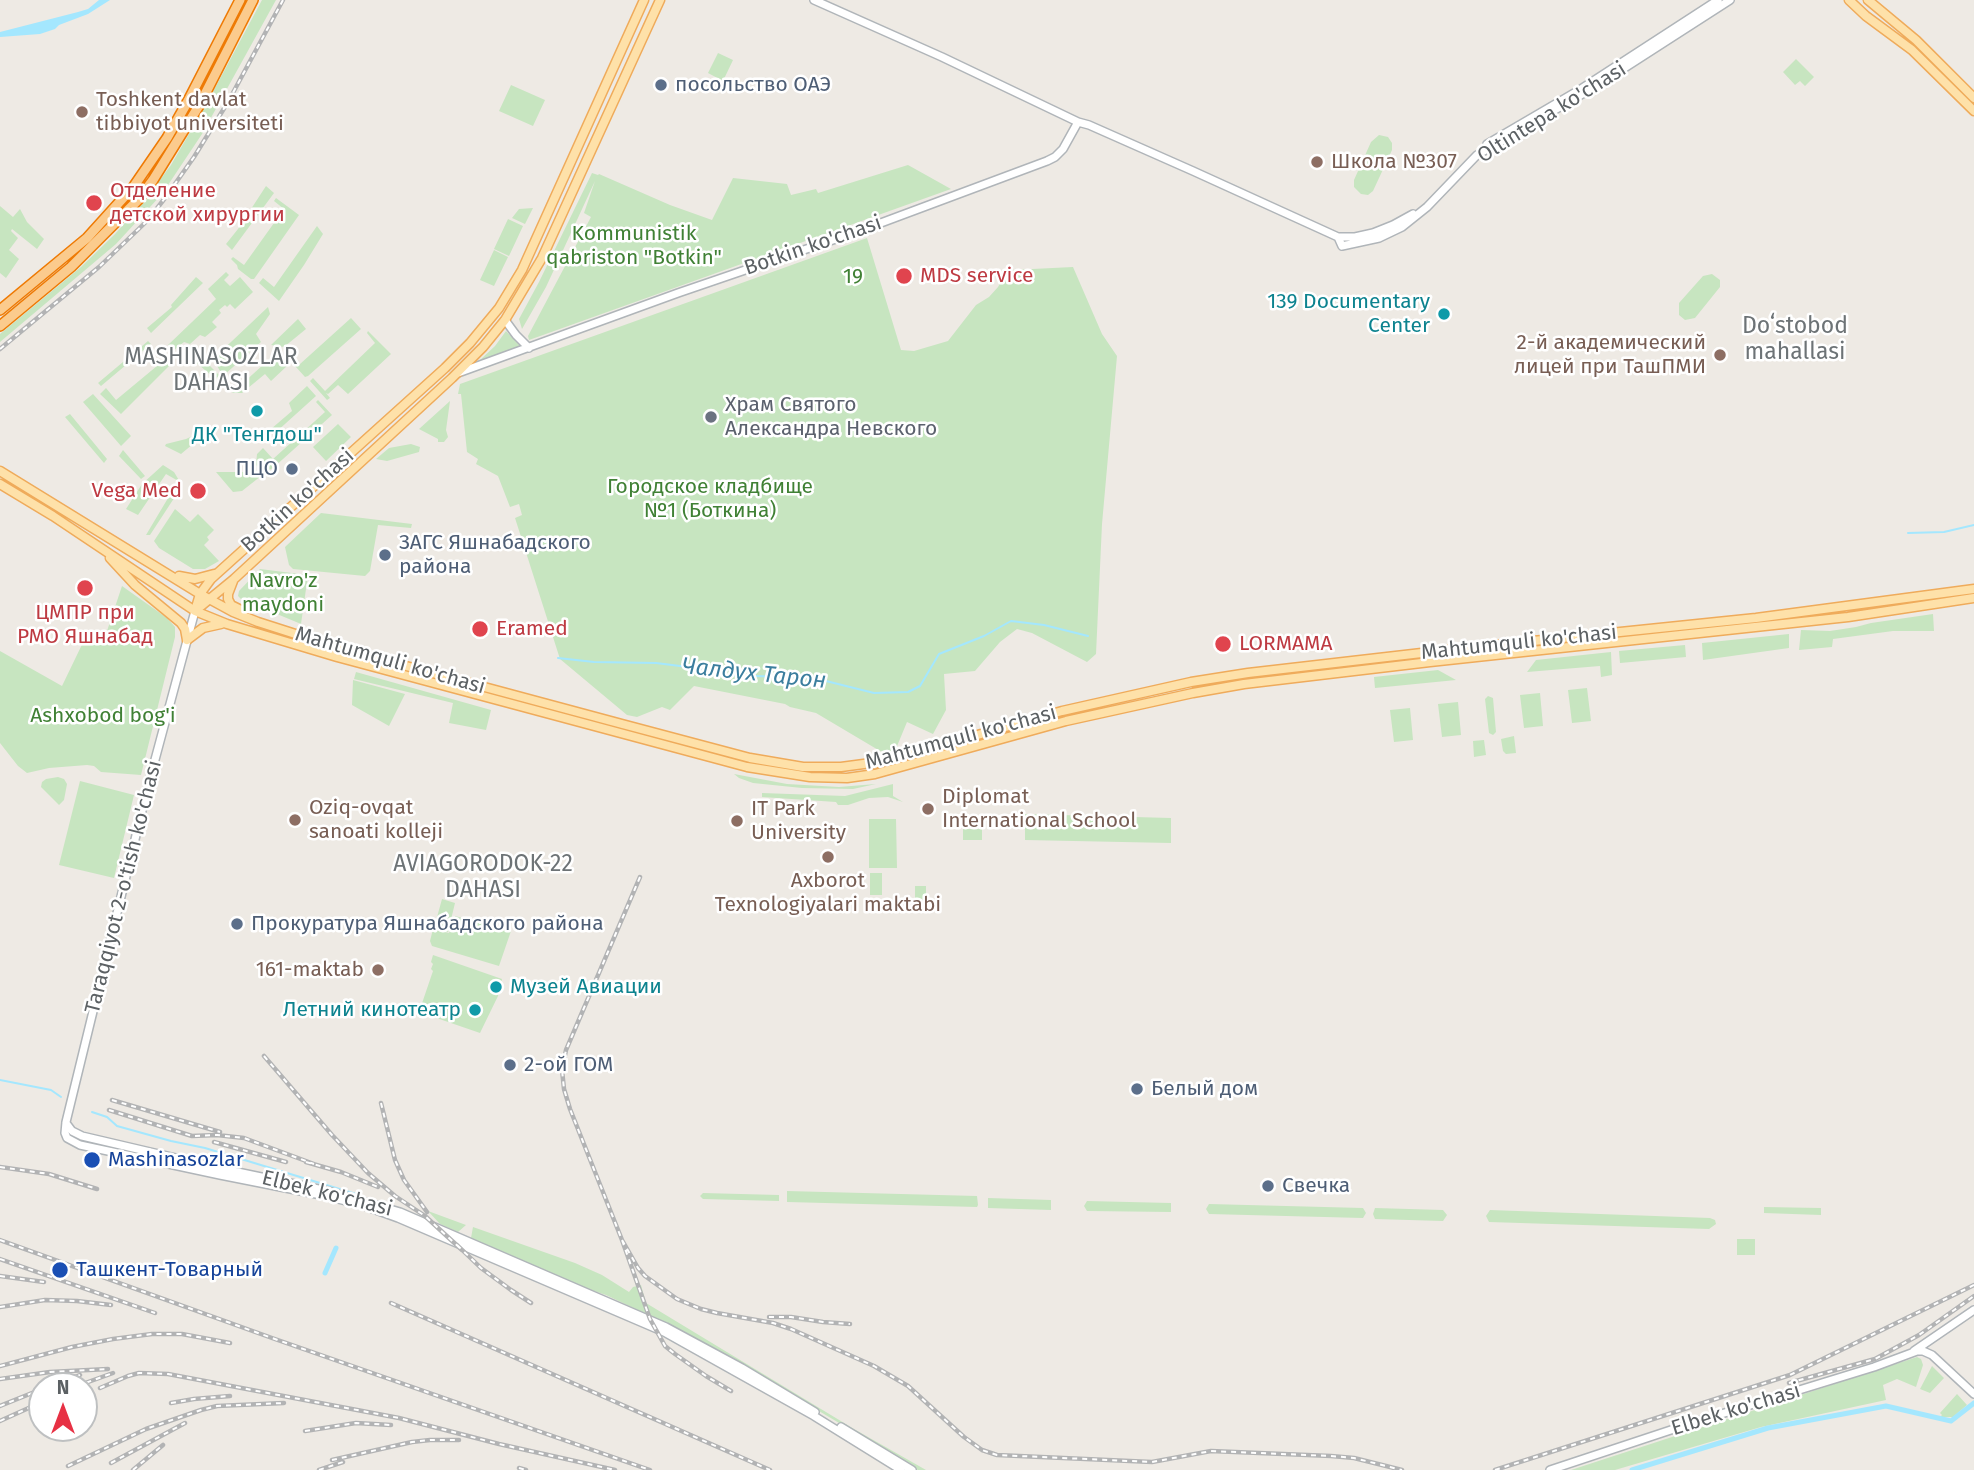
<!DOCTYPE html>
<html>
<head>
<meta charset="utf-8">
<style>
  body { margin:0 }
  #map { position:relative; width:1974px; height:1470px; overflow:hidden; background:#eeeae4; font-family:"Fira Sans",sans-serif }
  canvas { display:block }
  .north { position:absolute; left:28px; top:1372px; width:70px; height:70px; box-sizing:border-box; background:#fff; border:2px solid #bec0c1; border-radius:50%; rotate:0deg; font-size:19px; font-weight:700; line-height:28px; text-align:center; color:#5c6164 }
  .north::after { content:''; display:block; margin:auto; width:24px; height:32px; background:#e73144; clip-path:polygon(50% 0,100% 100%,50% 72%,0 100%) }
</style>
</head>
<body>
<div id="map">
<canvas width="1974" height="1470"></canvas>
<div class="north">N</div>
</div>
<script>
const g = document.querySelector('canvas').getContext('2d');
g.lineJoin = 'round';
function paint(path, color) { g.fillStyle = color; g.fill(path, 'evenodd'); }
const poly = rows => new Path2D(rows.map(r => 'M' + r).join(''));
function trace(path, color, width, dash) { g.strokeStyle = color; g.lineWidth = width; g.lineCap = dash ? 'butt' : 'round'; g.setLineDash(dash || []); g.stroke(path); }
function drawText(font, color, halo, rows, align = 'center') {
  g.font = font + ' "Fira Sans",sans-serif'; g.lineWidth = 5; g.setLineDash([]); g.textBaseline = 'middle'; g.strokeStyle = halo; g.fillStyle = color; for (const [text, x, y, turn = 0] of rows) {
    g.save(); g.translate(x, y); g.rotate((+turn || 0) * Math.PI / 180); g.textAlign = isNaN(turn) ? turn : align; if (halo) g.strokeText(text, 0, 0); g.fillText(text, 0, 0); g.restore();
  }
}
paint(poly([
  [262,0,276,0,202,134,162,194,116,244,0,342,0,334,81,267,115,234,142,204,171,165,207,103],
  [718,53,733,60,723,81,708,73],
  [1796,59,1814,77,1805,86,1800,81,1795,85,1783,72],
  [511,85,545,100,533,126,499,111],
  [1379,135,1388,137,1392,143,1392,150,1373,191,1368,195,1361,194,1354,187,1354,180,1371,142],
  [908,165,951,189,529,340,528,336,591,217,584,213,595,181,546,287,522,329,519,319,539,282,592,173,598,175,599,174,670,205,712,220,733,178,787,184,791,195,816,189,818,193],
  [266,186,274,193,232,250,226,244,238,229],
  [276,198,299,215,254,279,251,279,238,269,237,265,231,259,233,257,244,265,284,209,274,201],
  [0,206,13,217,20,209,27,222,44,239,37,249,12,229,11,231,18,238,9,250,19,259,6,278,0,273],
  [533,208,525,224,512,218,519,209],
  [508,219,523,226,509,256,494,249],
  [317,226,323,234,304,265,279,301,259,283,263,278,274,287],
  [867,238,901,350,914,351,948,341,976,305,989,297,998,287,1005,274,1012,270,1073,267,1102,334,1117,356,1102,524,1096,654,1087,662,1032,633,1017,629,1000,642,975,671,944,674,946,710,933,734,907,722,895,751,884,752,880,751,816,713,790,707,785,704,694,686,670,710,662,707,637,717,627,715,560,659,515,518,522,515,519,504,510,507,498,476,476,464,478,459,467,452,461,394,458,394,460,384],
  [494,250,508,257,494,286,480,280],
  [226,272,229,275,224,280,230,286,240,277,253,292,235,309,230,304,227,307,225,305,219,310,221,313,212,322,217,327,205,337,200,335,190,344,184,342,173,351,168,345,216,299,208,289],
  [1712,274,1720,280,1720,287,1695,318,1685,320,1679,315,1679,303,1703,276],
  [196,277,203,283,151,333,147,328,172,307,171,305],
  [268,307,270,314,256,334,261,342,223,376,213,359],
  [351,318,361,329,308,376,305,377,286,356,289,352,300,364],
  [298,319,306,329,284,347,271,345],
  [368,331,391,354,348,394,338,385,328,394,326,393,330,398,327,400,310,381,313,378,325,391,375,343,367,333],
  [506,331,521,347,479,361,495,346],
  [148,341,151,344,101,386,98,383],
  [191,347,219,375,214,382,213,377,184,352],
  [274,355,287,366,271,381,265,374,242,393,232,393],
  [169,356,173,362,121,414,100,394,106,388,116,400],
  [307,386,316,396,275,433,271,429,292,411,289,403],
  [93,394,131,436,121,446,83,402],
  [318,400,332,415,273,468,269,470,258,467,256,465,257,454,263,448,273,459,325,412,316,402],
  [450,401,446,430,448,437,444,442,438,442,438,439,419,429],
  [70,414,107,459,104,463,65,417],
  [338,424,351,437,326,461,313,447],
  [199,433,199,439,181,454,165,446,166,444,186,439],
  [411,444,420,447,419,452,387,461,376,459,389,448],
  [123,450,145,476,141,479,119,456],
  [163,465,174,472,180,482,166,474,138,515,126,509,142,484],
  [216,472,251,472,261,474,261,476,242,491,233,492],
  [177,483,182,486,150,535,146,535],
  [175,509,190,522,198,514,214,530,207,537,209,540,204,545,219,561,205,569,193,569,159,548,154,541],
  [321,513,412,524,411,528,378,525,370,571,365,576,293,569,289,565,285,547],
  [260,569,308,575,301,624,241,599,238,596,239,591],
  [122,586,167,618,175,627,175,637,141,775,101,772,94,766,87,765,49,768,27,773,18,766,0,743,0,651,62,686,89,630,105,637],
  [1933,614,1934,631,1893,631,1833,639,1832,647,1799,650,1801,630,1830,631,1856,627,1871,623],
  [1789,634,1789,648,1703,660,1702,643],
  [1685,645,1686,657,1620,663,1619,651],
  [1611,652,1612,675,1601,677,1600,666,1527,672,1536,660],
  [1438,670,1456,680,1375,688,1374,677],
  [356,672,491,710,486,730,449,723,453,703,354,679],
  [353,680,405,694,389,726,352,705],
  [1587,688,1591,721,1572,723,1568,690],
  [1540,693,1543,726,1524,728,1520,695],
  [1488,696,1493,698,1496,732,1493,735,1489,733,1485,699],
  [1458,702,1461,735,1442,737,1438,704],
  [1410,708,1413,740,1394,742,1390,710],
  [1514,736,1516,753,1506,754,1503,751,1501,739],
  [1484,740,1486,755,1474,757,1473,741],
  [734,774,787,784,839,787,876,784,853,789,802,788,753,783,739,778],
  [58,777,64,779,67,784,64,800,59,805,41,787,42,782,46,779],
  [80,781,134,795,114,878,59,865],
  [893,784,893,796,903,802,888,797,869,798,848,805,838,805,836,802,762,797,762,793,845,796],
  [1025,814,1171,818,1171,843,1025,840],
  [869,819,896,819,897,868,869,868],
  [963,829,982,829,982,840,963,840],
  [870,873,882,873,882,895,870,895],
  [915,886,926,886,926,904,915,904],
  [442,899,455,903,448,932,434,928],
  [455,916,511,931,499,966,432,946,430,941,433,929,449,933],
  [433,955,502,979,498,996,480,1033,419,1012,433,971,431,969,433,964,431,962],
  [787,1191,977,1196,978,1205,977,1207,787,1202],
  [703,1193,779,1195,779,1201,703,1199,700,1196],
  [988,1198,1051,1200,1051,1210,988,1208],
  [1087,1201,1171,1203,1171,1212,1087,1211,1084,1206],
  [1209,1204,1363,1208,1366,1213,1363,1218,1209,1214,1206,1209],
  [1764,1207,1821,1208,1821,1215,1764,1213],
  [1375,1208,1443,1210,1447,1215,1443,1221,1375,1219,1373,1214],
  [1490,1210,1710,1218,1715,1220,1716,1224,1709,1229,1489,1222,1486,1216],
  [428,1211,466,1225,458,1232,440,1224],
  [473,1227,575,1263,602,1275,629,1292,633,1287,641,1285,646,1303,854,1429,926,1470,918,1470,725,1355,663,1322,606,1295,579,1286,471,1238],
  [1737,1239,1755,1239,1755,1255,1737,1255],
  [1917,1357,1921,1359,1923,1365,1916,1387,1897,1379,1883,1385,1886,1400,1761,1427,1615,1470,1571,1470],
  [1932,1366,1944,1378,1930,1393,1920,1389],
  [1957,1394,1967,1405,1953,1417,1940,1417,1942,1415,1940,1413]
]), '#c7e5c0');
paint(poly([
  [99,0,110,0,88,14,59,25,55,29,40,34,0,37,0,32,78,12,88,9]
]), '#a4e7fe');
trace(poly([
  [1908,533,1944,532,1974,525],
  [558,658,594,662,656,663,696,668,726,675,814,678,874,693,908,692,920,686,939,654,984,636,1011,621,1044,625,1088,636],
  [0,1080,51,1090,61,1097],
  [92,1112,107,1117,117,1126,171,1141,205,1148,356,1194]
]), '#a4e7fe', 2);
trace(poly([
  [325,1273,336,1248],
  [1632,1470,1768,1428,1886,1406,1951,1421,1974,1403]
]), '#a4e7fe', 5);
const secondary = poly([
  [814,0,942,57,1078,122,1089,125,1193,171,1338,237,1342,246],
  [1487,144,1581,89,1718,0],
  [1338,237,1355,237,1373,233,1393,225,1413,214],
  [1342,246,1379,238,1402,227,1427,207,1477,155,1598,85,1730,0],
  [505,320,516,335,529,348],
  [458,373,678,293,862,230,1047,161,1055,157,1063,149,1078,122],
  [195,611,149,782,66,1122,65,1133,67,1138,80,1145,220,1175,326,1196,362,1205,398,1218,664,1332,814,1416,901,1470],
  [66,1123,72,1131,82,1136,223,1169,328,1191,400,1212,666,1327,742,1368,815,1412],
  [1914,1351,1974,1310],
  [841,1427,912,1470],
  [1550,1470,1692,1423,1874,1367,1917,1351,1923,1351,1932,1355,1974,1394]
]);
const primary = poly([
  [1849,0,1866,16,1912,50,1974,111],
  [1868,0,1916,40,1974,98],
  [0,471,200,594,233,612,258,622,339,648,622,724,750,758,803,767,841,767,886,761,1062,711,1191,682,1248,673,1465,648,1756,618,1974,589],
  [0,484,53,516,195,611,227,624,337,657,747,767,810,777,847,778,875,774,1066,721,1193,693,1244,684,1430,662,1848,617,1974,598],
  [110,558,135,585,181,623,185,629,187,640],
  [179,576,195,579,214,574],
  [233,581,228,594,228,599,231,605,241,610],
  [195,611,234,579,452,378,483,347,505,320,542,258,660,0],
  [195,611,200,594,211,579,445,368,470,343,499,308,522,270,644,0],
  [187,640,203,628,221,624]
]);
const highway = poly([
  [0,310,87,238,134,186,167,138,188,101,240,0],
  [0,326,71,267,139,199,153,180,200,104,253,0]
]);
trace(secondary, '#b0b5b9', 10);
trace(primary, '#efab5b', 11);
trace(highway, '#ee7a04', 12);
trace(secondary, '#fff', 7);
trace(primary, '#fee1a9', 8);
trace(highway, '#fbcb8d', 9);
const rail = poly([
  [0,349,99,267,148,220,165,198,194,157,228,102,283,0],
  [640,877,566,1050,562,1070,564,1089,570,1109,622,1240,650,1319,665,1346,675,1354,706,1376,731,1391],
  [264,1056,332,1135,368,1173,395,1196,425,1216,462,1250],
  [112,1100,220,1132],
  [381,1103,395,1160,404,1180,427,1212],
  [109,1110,192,1136,217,1135,244,1138,314,1164],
  [214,1142,286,1162],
  [306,1162,341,1172,378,1187],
  [0,1167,49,1174,97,1189],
  [0,1240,272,1338,650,1470],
  [622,1240,638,1268,645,1276,677,1299,701,1309,717,1313,773,1323,791,1329,874,1366,908,1386,964,1437,982,1450,997,1455,1152,1462,1211,1451,1331,1456,1354,1458,1402,1470],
  [457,1245,481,1268,511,1290,531,1303],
  [0,1259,155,1313],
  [0,1276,44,1282],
  [391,1303,770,1470],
  [0,1307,45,1300,77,1301,111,1305],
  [769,1317,791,1317,823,1322,850,1324],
  [0,1366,72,1347,113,1339,152,1334,182,1334,230,1343],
  [0,1379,50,1372,108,1369],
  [1789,1383,1875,1359,1919,1335,1974,1296],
  [50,1386,80,1375],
  [77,1386,113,1373],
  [100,1388,128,1376,139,1373,168,1374,399,1418,499,1444,615,1470],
  [171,1403,194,1399,230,1396],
  [0,1406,42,1389],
  [0,1421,42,1402],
  [305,1431,356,1423,391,1425],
  [332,1460,412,1442,430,1440,459,1440],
  [111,1463,185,1423],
  [68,1466,146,1429,201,1410,217,1406,284,1403],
  [519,1468,526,1470],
  [133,1470,163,1445],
  [319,1470,343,1462],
  [1495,1470,1790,1375,1974,1285]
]);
trace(rail, '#b2b3b4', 4.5);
trace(rail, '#fff', 2, [5]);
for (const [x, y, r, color] of [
  [661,85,7,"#5c6f8a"],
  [82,112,7,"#8d6e63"],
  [1317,162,7,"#8d6e63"],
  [94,203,9,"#e0444e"],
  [904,276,9,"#e0444e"],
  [1444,314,7,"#0f9aa8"],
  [1720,355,7,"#8d6e63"],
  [257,411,7,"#0f9aa8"],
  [711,417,7,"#6b7280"],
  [292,469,7,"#5c6f8a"],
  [198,491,9,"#e0444e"],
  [385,555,7,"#5c6f8a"],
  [85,588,9,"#e0444e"],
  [480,629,9,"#e0444e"],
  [1223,644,9,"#e0444e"],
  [928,809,7,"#8d6e63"],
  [295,820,7,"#8d6e63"],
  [737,821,7,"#8d6e63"],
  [828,857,7,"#8d6e63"],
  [237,924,7,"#5c6f8a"],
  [378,970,7,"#8d6e63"],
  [496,987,7,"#0f9aa8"],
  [475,1010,7,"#0f9aa8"],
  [510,1065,7,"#5c6f8a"],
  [1137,1089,7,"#5c6f8a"],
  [92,1160,9,"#1a4fb4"],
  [1268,1186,7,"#5c6f8a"],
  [60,1270,9,"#1a4fb4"]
]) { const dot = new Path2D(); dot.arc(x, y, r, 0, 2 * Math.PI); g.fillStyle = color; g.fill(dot); trace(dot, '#fff', 2.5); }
drawText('21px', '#4e5e75', '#fff', [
  ["посольство ОАЭ",675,85],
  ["ПЦО",278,469,"right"],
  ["ЗАГС Яшнабадского",399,543],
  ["района",399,567],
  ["Прокуратура Яшнабадского района",251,924],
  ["2-ой ГОМ",524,1065],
  ["Белый дом",1151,1089],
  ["Свечка",1282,1186]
], 'left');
drawText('21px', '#785e54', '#fff', [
  ["Toshkent davlat",96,100],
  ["tibbiyot universiteti",96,124],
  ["Школа №307",1331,162],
  ["2-й академический",1706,343,"right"],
  ["лицей при ТашПМИ",1706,367,"right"],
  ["Diplomat",942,797],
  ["International School",942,821],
  ["Oziq-ovqat",309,808],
  ["sanoati kolleji",309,832],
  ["IT Park",751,809],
  ["University",751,833],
  ["Axborot",828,881,"center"],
  ["Texnologiyalari maktabi",828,905,"center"],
  ["161-maktab",364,970,"right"]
], 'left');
drawText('21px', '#5c6164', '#fff', [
  ["Oltintepa ko'chasi",1552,113,-32],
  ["Botkin ko'chasi",813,246,-19],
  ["Botkin ko'chasi",298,501,-42],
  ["Mahtumquli ko'chasi",1519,643,-6],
  ["Mahtumquli ko'chasi",390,661,16],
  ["Mahtumquli ko'chasi",961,738,-15],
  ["Taraqqiyot 2-o'tish ko'chasi",124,887,-76],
  ["Elbek ko'chasi",327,1194,14],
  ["Elbek ko'chasi",1736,1410,-17]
]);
drawText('21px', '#be3a42', '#fff', [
  ["Отделение",110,191],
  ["детской хирургии",110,215],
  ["MDS service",920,276],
  ["Vega Med",182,491,"right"],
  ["ЦМПР при",85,613,"center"],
  ["РМО Яшнабад",85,637,"center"],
  ["Eramed",496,629],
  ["LORMAMA",1239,644]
], 'left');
drawText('21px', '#408135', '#fff', [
  ["Kommunistik",634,234],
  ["qabriston \"Botkin\"",634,258],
  ["19",853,277],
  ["Городское кладбище",710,487],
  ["№1 (Боткина)",710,511],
  ["Navro'z",283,581],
  ["maydoni",283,605],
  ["Ashxobod bog'i",103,716]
]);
drawText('21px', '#0d838f', '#fff', [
  ["139 Documentary",1430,302],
  ["Center",1430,326],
  ["ДК \"Тенгдош\"",257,435,"center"],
  ["Музей Авиации",510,987,"left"],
  ["Летний кинотеатр",461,1010]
], 'right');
drawText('21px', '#5b616d', '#fff', [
  ["Храм Святого",725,405],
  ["Александра Невского",725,429]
], 'left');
drawText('21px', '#164399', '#fff', [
  ["Mashinasozlar",108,1160],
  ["Ташкент-Товарный",76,1270]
], 'left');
drawText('23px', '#6d7376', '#fff', [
  ["Doʻstobod",1795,327],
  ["mahallasi",1795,353],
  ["MASHINASOZLAR",211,358],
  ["DAHASI",211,384],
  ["AVIAGORODOK-22",483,865],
  ["DAHASI",483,891]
]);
drawText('italic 23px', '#3b7e9e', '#fff', [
  ["Чалдух Тарон",754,674,6]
]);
</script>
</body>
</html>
